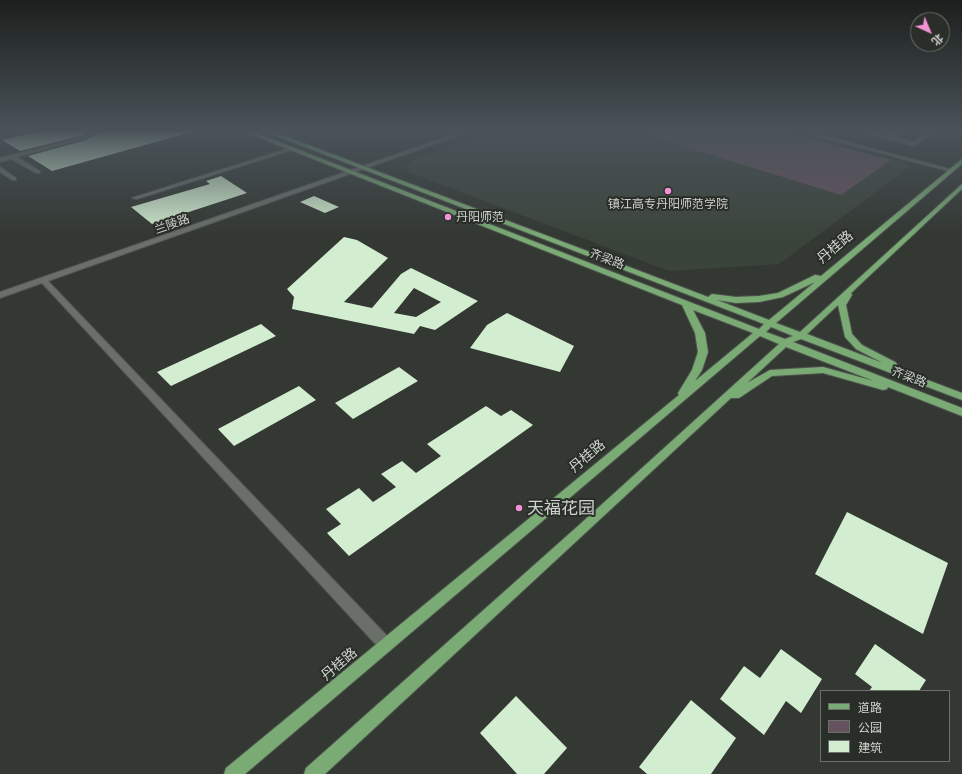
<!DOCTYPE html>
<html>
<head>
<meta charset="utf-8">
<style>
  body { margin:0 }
  #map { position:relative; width:962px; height:774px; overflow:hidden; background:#333832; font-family:Commissioner,"Noto Sans SC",sans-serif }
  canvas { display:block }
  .legend { position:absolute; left:820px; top:690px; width:130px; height:72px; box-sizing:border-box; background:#292e28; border:1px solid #6b706b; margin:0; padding:5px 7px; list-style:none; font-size:12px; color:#cfd2cf }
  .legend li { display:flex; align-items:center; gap:8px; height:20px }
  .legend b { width:20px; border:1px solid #6b706b }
  .north { position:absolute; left:910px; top:12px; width:40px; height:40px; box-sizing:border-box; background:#292e28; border:1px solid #6b706b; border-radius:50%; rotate:136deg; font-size:11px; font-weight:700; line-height:16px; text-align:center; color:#cfd2cf }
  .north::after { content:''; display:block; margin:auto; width:14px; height:18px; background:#f391d5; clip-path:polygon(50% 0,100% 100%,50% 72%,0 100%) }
</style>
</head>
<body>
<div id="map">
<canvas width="962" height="774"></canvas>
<ul class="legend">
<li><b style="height:5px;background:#7aab75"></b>道路</li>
<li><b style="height:11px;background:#66525f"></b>公园</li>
<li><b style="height:11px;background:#d2edcf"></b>建筑</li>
</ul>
<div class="north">北</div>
</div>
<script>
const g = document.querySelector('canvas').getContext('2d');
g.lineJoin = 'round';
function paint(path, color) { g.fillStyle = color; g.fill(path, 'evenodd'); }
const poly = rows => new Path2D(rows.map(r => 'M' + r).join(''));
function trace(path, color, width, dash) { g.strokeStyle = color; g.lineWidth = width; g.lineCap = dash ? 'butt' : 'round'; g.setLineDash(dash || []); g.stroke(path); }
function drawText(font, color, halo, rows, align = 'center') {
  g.font = font + ' Commissioner,"Noto Sans SC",sans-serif'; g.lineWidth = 4; g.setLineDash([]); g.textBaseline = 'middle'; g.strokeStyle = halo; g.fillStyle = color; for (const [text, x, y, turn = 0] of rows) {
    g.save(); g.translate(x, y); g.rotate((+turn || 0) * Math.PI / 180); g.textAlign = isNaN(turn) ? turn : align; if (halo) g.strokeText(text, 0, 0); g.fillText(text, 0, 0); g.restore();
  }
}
paint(poly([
  [496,130,784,130,897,160,911,166,779,264,669,271,408,172,406,168,412,160]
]), '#3b443a');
paint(poly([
  [658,130,778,130,891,160,841,195,647,135]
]), '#66525f');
paint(poly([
  [45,130,93,130,81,136,20,151,2,140],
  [110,130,188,130,188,133,52,171,28,156,86,140,93,136],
  [221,176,247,193,152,224,131,207,210,184,206,181],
  [314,196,339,207,325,213,300,202],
  [344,237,357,240,388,258,344,302,372,308,401,274,411,268,478,301,435,330,420,326,414,334,292,309,294,297,287,289],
  [414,288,441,302,416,317,394,313],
  [507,313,574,346,560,372,470,348,487,325],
  [261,324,276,336,171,386,157,372],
  [399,367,418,381,353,419,335,403],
  [299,386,316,400,234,446,218,429],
  [486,406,501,416,511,410,533,425,349,556,327,533,341,524,326,509,359,488,373,502,396,487,381,474,402,461,416,473,441,456,427,444],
  [847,512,948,563,923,634,815,574],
  [875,644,926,680,919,691,869,691,872,687,855,674],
  [781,649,822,679,801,713,786,701,764,735,720,699,744,666,760,678],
  [516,696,567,748,544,774,517,774,480,733],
  [691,700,736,738,711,774,647,774,639,767]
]), '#d2edcf');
const minor = poly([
  [99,130,109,130,92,135,86,139,17,157,40,171,40,173,36,173,11,159,0,162,0,158,82,137,88,133,99,130],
  [402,130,409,130,414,133,409,134,402,130],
  [466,130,474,130,48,281,391,640,393,645,391,650,386,652,381,650,42,283,0,298,0,292,466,130],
  [793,130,802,130,953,170,948,171,793,130],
  [855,130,865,130,888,136,897,130,904,130,894,137,913,142,931,130,938,130,914,146,855,130],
  [290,148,295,149,137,199,132,198,290,148],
  [0,167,16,178,16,180,12,180,0,172,0,167]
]);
const major = poly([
  [240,130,248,130,759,329,764,324,261,130,269,130,708,297,712,294,736,297,759,296,778,293,815,275,821,276,962,159,962,164,776,323,800,332,962,184,962,189,851,293,852,295,846,305,852,334,862,345,895,362,897,364,893,367,962,393,962,400,801,339,793,342,962,408,962,416,888,387,887,389,883,390,823,373,772,376,739,398,731,398,325,774,304,774,306,768,578,526,779,344,760,336,245,774,224,774,226,768,679,395,678,393,692,370,698,352,695,333,682,305,240,130],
  [815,282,769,320,717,300,736,303,759,302,783,297,815,282],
  [838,305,845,337,856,349,883,363,807,334,838,305],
  [693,310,753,333,695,381,702,370,708,352,705,333,693,310],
  [771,327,793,336,785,339,766,332,771,327],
  [786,347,874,381,823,367,770,370,747,383,786,347]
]);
trace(minor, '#505550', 2);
trace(major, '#505550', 2);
paint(minor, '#6a6f69');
paint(major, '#7aab75');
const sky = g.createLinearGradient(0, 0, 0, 238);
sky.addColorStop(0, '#1c1f1c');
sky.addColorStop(0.55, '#4a535a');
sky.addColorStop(1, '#4a535a00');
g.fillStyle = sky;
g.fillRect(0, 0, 962, 238);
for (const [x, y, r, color] of [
  [668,191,4,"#f391d5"],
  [448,217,4,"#f391d5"],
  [519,508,4,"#f391d5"]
]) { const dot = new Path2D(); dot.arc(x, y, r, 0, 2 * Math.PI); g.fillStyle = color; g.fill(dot); trace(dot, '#292e28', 1.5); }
drawText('12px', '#cfd2cf', '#292e28', [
  ["镇江高专丹阳师范学院",668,204],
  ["丹阳师范",456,217,"left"]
]);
drawText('12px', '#cfd2cf', '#292e28', [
  ["兰陵路",172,224,-19],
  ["齐梁路",607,259,21],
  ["齐梁路",909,377,21]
]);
drawText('14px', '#cfd2cf', '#292e28', [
  ["丹桂路",835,247,-40],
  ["丹桂路",587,456,-40],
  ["丹桂路",339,664,-40]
]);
drawText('17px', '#cfd2cf', '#292e28', [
  ["天福花园",527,508]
], 'left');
</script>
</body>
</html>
